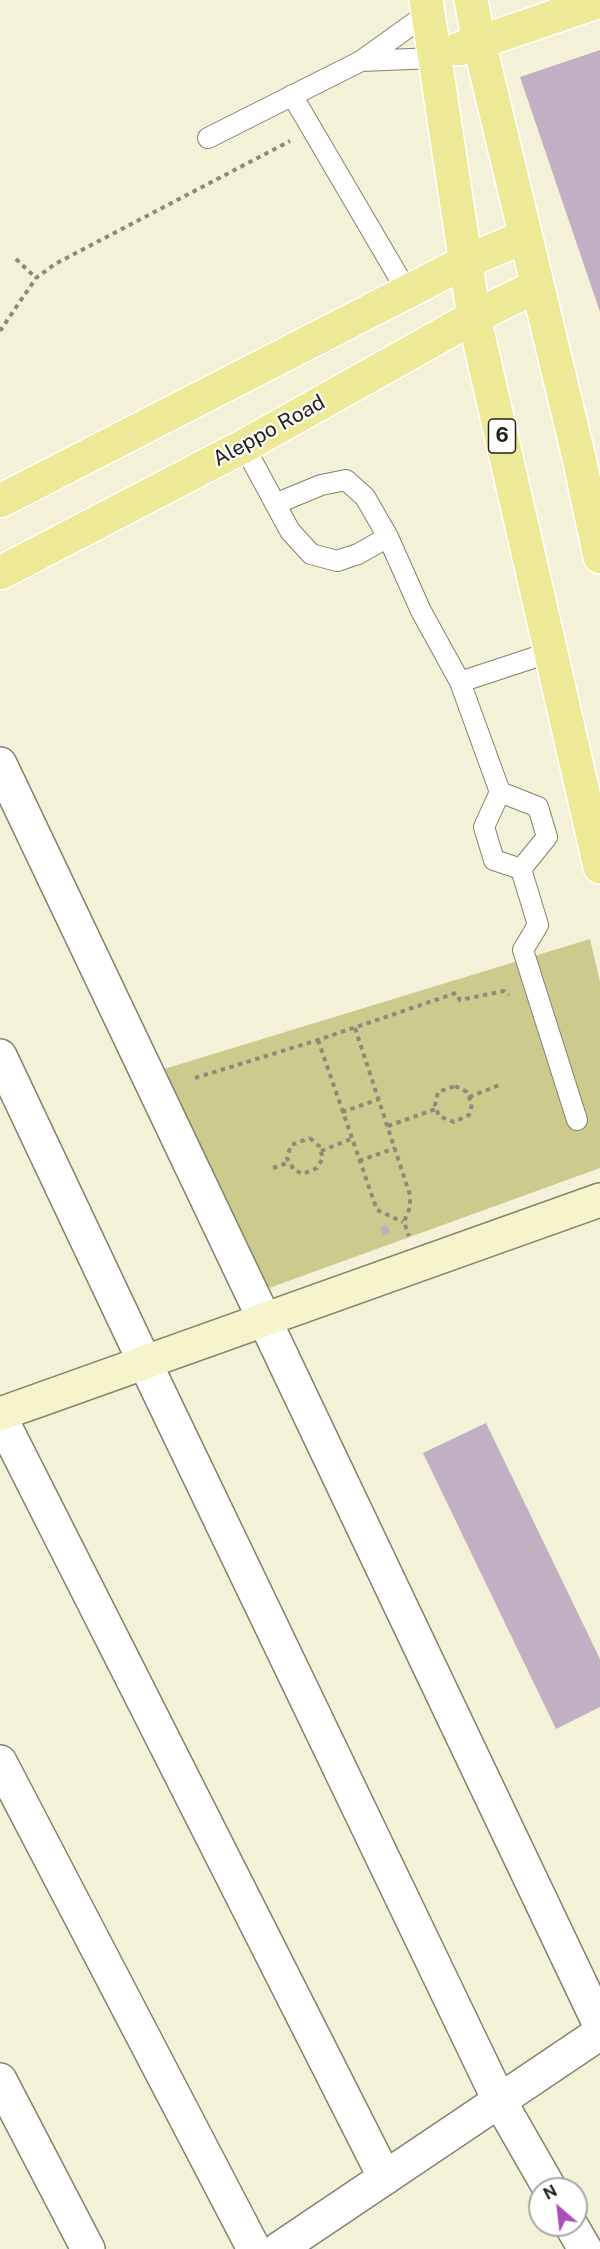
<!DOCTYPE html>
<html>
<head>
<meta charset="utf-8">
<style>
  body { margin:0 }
  #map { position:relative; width:600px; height:2249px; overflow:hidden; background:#f3f2d8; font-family:"Public Sans",sans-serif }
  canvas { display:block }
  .north { position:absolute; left:528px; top:2177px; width:60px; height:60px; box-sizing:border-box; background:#fff; border:2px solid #a7a7a3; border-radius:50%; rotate:332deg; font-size:16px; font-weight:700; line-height:24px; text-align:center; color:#232219 }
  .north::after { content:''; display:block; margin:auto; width:21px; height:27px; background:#ab4db7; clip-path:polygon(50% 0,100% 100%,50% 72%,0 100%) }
</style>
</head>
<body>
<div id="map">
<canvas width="600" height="2249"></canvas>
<div class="north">N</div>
</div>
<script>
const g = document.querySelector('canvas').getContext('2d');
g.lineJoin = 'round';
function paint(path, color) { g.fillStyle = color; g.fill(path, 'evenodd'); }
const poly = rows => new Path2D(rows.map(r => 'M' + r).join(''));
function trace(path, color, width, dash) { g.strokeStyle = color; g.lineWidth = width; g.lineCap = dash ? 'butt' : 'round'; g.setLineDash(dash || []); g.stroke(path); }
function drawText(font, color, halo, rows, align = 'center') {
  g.font = font + ' "Public Sans",sans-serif'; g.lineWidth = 4.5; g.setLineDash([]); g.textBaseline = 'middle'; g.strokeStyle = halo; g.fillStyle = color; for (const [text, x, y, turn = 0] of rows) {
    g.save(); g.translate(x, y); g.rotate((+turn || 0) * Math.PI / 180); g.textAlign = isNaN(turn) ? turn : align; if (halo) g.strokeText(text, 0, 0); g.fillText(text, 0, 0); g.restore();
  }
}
paint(poly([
  [590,939,600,982,600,1168,269,1288,164,1069]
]), '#ccca8d');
paint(poly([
  [600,50,600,312,520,77],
  [387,1225,390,1232,383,1236,380,1228],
  [486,1423,600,1659,600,1707,556,1729,423,1453]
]), '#c1afc3');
const lane = poly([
  [361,61,435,58],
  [292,95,408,293],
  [208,138,361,61,428,13],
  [244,446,290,531,311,554,337,561,358,554,388,537],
  [275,504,321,485,346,480,365,497,388,537,421,611,460,682,551,652],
  [460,682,500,792,484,827,494,860,521,869,538,925,523,950,577,1120],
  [500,792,538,807,547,837,521,869]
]);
const street = poly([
  [0,764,600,2025],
  [0,1056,145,1363,499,2100,550,2189],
  [0,1417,385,2178],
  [0,1762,254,2249],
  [0,2080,88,2249],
  [571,2225,585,2249],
  [279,2249,600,2033]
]);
const secondary = poly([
  [0,1414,600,1200]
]);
const primary = poly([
  [426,0,474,317,600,867],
  [471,0,479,42,579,458,600,557],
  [459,49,600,1],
  [0,501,465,262,524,237],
  [0,573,244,446,474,317,537,286]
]);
trace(lane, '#83826b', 22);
trace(street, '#83826b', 36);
trace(secondary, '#83826b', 36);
trace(primary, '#fff', 36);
trace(poly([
  [16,259,36,278],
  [0,331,36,278,55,264,290,141],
  [355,1028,410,1195,410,1207,404,1222,409,1236],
  [318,1040,377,1210,403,1222],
  [195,1078,318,1040,456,993,460,1000,504,991,509,995],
  [455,1086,467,1092,472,1104,469,1115,454,1122,439,1116,435,1105,438,1092,455,1086],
  [469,1097,502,1084],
  [342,1112,379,1099],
  [388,1126,436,1109],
  [310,1138,319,1146,323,1158,317,1168,303,1174,294,1170,287,1158,291,1145,310,1138],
  [321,1151,351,1139],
  [359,1161,395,1148],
  [273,1168,290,1162]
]), '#8c8b79', 4, [4.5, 4.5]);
trace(lane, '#fff', 20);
trace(street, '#fff', 33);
trace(secondary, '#f6f4cb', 33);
trace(primary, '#eee997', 33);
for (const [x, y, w] of [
  [502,436,27]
]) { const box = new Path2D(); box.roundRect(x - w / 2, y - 17, w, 34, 4.5); g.fillStyle = '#fff'; g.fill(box); trace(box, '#232219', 1.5); }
drawText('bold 20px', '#232219', null, [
  ["6",502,436]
]);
drawText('21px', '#232219', '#fff', [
  ["Aleppo Road",269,431,-29]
]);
</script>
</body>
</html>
